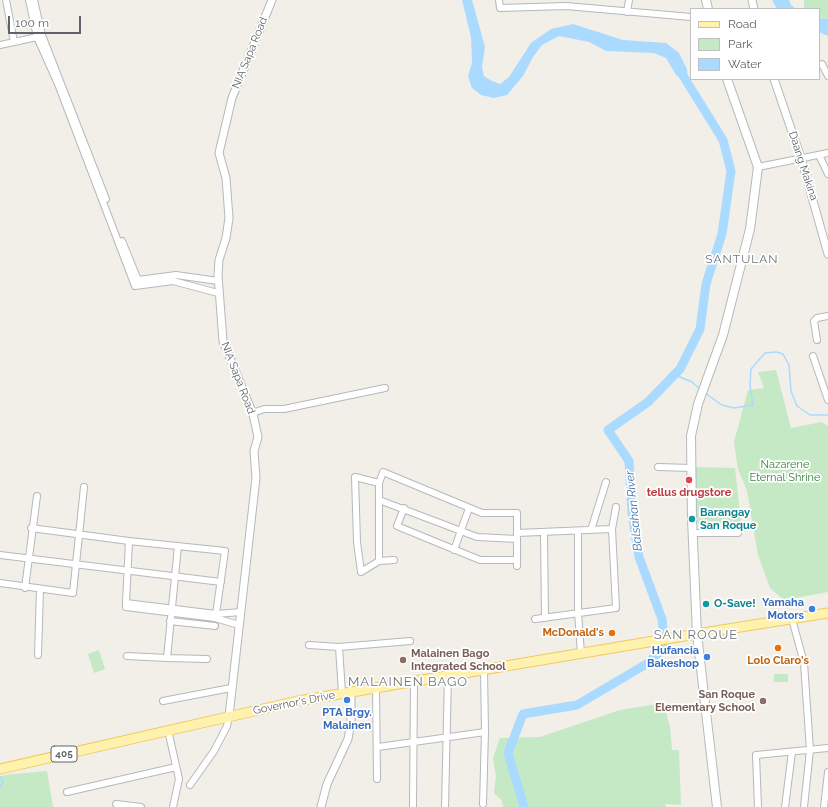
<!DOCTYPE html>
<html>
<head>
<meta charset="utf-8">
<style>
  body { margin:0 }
  #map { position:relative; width:828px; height:807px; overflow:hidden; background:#f1efe8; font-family:Raleway,sans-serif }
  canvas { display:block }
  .legend { position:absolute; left:690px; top:8px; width:130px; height:72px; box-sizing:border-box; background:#fff; border:1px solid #bfc1c3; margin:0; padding:5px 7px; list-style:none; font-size:12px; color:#5f6368 }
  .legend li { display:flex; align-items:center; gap:8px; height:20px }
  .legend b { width:20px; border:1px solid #bfc1c3 }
  .scale { position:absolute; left:8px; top:16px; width:73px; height:18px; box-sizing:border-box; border:2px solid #5f6368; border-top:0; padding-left:5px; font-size:12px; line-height:14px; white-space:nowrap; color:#5f6368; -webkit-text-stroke:3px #fff; paint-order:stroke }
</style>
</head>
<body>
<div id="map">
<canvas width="828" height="807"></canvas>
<ul class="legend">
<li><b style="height:5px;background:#fff2af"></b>Road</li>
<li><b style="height:11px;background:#c5e8c5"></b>Park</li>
<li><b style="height:11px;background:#aadaff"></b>Water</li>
</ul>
<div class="scale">100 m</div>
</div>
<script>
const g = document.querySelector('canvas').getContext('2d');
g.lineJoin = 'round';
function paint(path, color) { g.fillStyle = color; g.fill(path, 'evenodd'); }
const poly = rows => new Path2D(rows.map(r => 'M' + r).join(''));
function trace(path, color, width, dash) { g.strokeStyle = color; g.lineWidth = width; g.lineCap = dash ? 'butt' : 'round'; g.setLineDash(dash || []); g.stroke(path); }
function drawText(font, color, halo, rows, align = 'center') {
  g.font = font + ' Raleway,sans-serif'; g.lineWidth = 3.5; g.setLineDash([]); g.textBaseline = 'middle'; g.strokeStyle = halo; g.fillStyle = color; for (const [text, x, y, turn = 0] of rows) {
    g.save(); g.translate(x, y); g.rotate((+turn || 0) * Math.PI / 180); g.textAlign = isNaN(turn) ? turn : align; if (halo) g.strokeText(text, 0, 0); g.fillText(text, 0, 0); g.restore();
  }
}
paint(poly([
  [804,0,828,0,828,19,819,17,819,9,804,9],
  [776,370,791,428,822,422,828,426,828,592,784,600,770,588,758,555,747,491,738,469,734,442,748,390,764,388,758,372],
  [693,467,735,468,741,523,696,523],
  [99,650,105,669,94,673,88,654],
  [774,674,788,674,788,682,774,682],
  [663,703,670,727,672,750,679,750,681,805,665,804,666,807,503,807,502,801,494,793,496,776,493,758,500,738,540,737,620,710],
  [47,771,53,807,0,807,0,777,5,775]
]), '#c5e8c5');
paint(poly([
  [462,0,472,0,485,47,482,67,484,76,492,81,500,84,509,77,531,43,551,29,573,24,623,40,666,43,679,53,687,69,688,84,676,75,666,58,654,53,606,51,589,42,559,36,542,45,533,57,523,76,507,95,494,98,481,95,472,88,468,76,472,63,471,37],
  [772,0,789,0,791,5,796,9,777,9],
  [819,18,828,19,828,36,819,32]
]), '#aadaff');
trace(poly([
  [675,375,692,382,700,389],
  [705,393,722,405,734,408,753,405,750,385,751,369,765,353,776,352,783,354,789,365,791,391,797,406,810,415,828,415],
  [0,776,3,782,0,787]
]), '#aadaff', 1.5);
trace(poly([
  [524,807,508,753,523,714,577,705,648,663,665,647,662,619,639,557,632,513,629,461,608,430,648,402,680,369,700,329,706,284,722,234,731,171,723,140,682,74]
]), '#aadaff', 9);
const minor = poly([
  [6,0,14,42],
  [29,0,37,37,58,84,135,286],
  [34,0,42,35,106,199],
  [499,0,500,8,566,6,691,17],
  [627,12,629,0],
  [0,45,37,37],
  [819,65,822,64,828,76],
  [819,155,828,174],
  [758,167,828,153],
  [122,241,138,280],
  [138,280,176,275,218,281],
  [135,286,173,281,218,293],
  [817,340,814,321,817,318,828,316],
  [813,356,828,400],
  [253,413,264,409,284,409,385,388],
  [658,467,691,468],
  [379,483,355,477,357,542,361,572,379,561,394,560],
  [379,500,477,537,517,539],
  [404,508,397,526,480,560,517,560],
  [31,528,129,541],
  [591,530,606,482],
  [578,531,578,613,581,653],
  [517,533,612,529],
  [544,533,545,618],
  [692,533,738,533],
  [178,546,167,658,207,659],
  [454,550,469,508],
  [0,555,221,582],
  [379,561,379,483,383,472,482,513,517,513,517,566],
  [0,583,73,593,84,487],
  [25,588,37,496],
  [126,603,129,541,225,551,216,614,241,612],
  [215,618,216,614,126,603,126,607,215,618,239,625],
  [535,619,616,608,612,529,616,507],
  [792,619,804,663,810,750,804,807],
  [170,621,215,626],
  [309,645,339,647],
  [38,655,40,590],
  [127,656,167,658],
  [376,687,377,779],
  [342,693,339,647,410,641],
  [163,701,231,688],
  [168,730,179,779,173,807],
  [378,747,485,732],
  [190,785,214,751,227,726,229,716],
  [67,792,176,767],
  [116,804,141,807],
  [483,804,485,732,484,669],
  [413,807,414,681],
  [445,807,448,675],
  [758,807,756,755,828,748],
  [785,807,792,752],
  [824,807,828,772]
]);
const tertiary = poly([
  [752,0,754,9],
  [774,79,801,158,828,254],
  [229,716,256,478,254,451,258,437,253,414,223,341,218,275,219,260,226,238,229,218,226,178,219,153,232,98,272,0],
  [321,807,327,784,348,739,351,722,351,692]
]);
const secondary = poly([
  [706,0,708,9],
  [717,807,697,634,692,519,691,436,698,404,723,335,750,229,758,167,727,79]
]);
const primary = poly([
  [0,769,298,701,672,638,828,613]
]);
trace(minor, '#b5b8bc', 8);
trace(tertiary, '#b5b8bc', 9);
trace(secondary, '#b6babf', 10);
trace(primary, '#f2c960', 11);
trace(minor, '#fff', 6);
trace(tertiary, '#fff', 7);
trace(secondary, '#fff', 8);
trace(primary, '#fff2af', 9);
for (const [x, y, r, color] of [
  [689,480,4,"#e0444e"],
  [692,519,4,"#0f9aa8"],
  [706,604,4,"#0f9aa8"],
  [812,609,4,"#3f7fe0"],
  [612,633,4,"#e8710a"],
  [778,648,4,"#e8710a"],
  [707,657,4,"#3f7fe0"],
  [403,660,4,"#8d6e63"],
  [347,700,4,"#3f7fe0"],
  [763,701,4,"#8d6e63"]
]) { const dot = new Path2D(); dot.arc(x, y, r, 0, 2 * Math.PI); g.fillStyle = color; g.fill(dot); trace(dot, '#fff', 1.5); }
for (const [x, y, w] of [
  [64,754,26]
]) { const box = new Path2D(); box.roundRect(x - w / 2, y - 8, w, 16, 3); g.fillStyle = '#fff'; g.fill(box); trace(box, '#5f6368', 1); }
drawText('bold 10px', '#5f6368', null, [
  ["405",64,754]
]);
drawText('11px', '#5f6368', '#fff', [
  ["NIA Sapa Road",250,53,-68],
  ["Daang Makina",803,166,72],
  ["NIA Sapa Road",238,378,69],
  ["Governor's Drive",294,703,-11]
]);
drawText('11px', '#348238', '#fff', [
  ["Nazarene",785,465],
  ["Eternal Shrine",785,478]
]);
drawText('bold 11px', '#be3a42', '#fff', [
  ["tellus drugstore",689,493]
]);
drawText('bold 11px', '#0d838f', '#fff', [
  ["Barangay",700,513],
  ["San Roque",700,526],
  ["O-Save!",714,604]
], 'left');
drawText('bold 11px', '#366cbe', '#fff', [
  ["Yamaha",804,603],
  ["Motors",804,616],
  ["Hufancia",699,651],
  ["Bakeshop",699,664],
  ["PTA Brgy.",347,713,"center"],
  ["Malainen",347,726,"center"]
], 'right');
drawText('bold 11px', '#c56008', '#fff', [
  ["McDonald's",604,633],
  ["Lolo Claro's",778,661,"center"]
], 'right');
drawText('bold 11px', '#785e54', '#fff', [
  ["Malainen Bago",411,654],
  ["Integrated School",411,667],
  ["San Roque",755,695,"right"],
  ["Elementary School",755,708,"right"]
], 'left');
g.letterSpacing = '1px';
drawText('12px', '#70757a', '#fff', [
  ["SANTULAN",742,259]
]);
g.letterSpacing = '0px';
drawText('italic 12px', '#4174aa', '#fff', [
  ["Balsahan River",634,511,-96]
]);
g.letterSpacing = '1px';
drawText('13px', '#70757a', '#fff', [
  ["SAN ROQUE",696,635],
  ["MALAINEN BAGO",408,682]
]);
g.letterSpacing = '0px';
</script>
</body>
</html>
